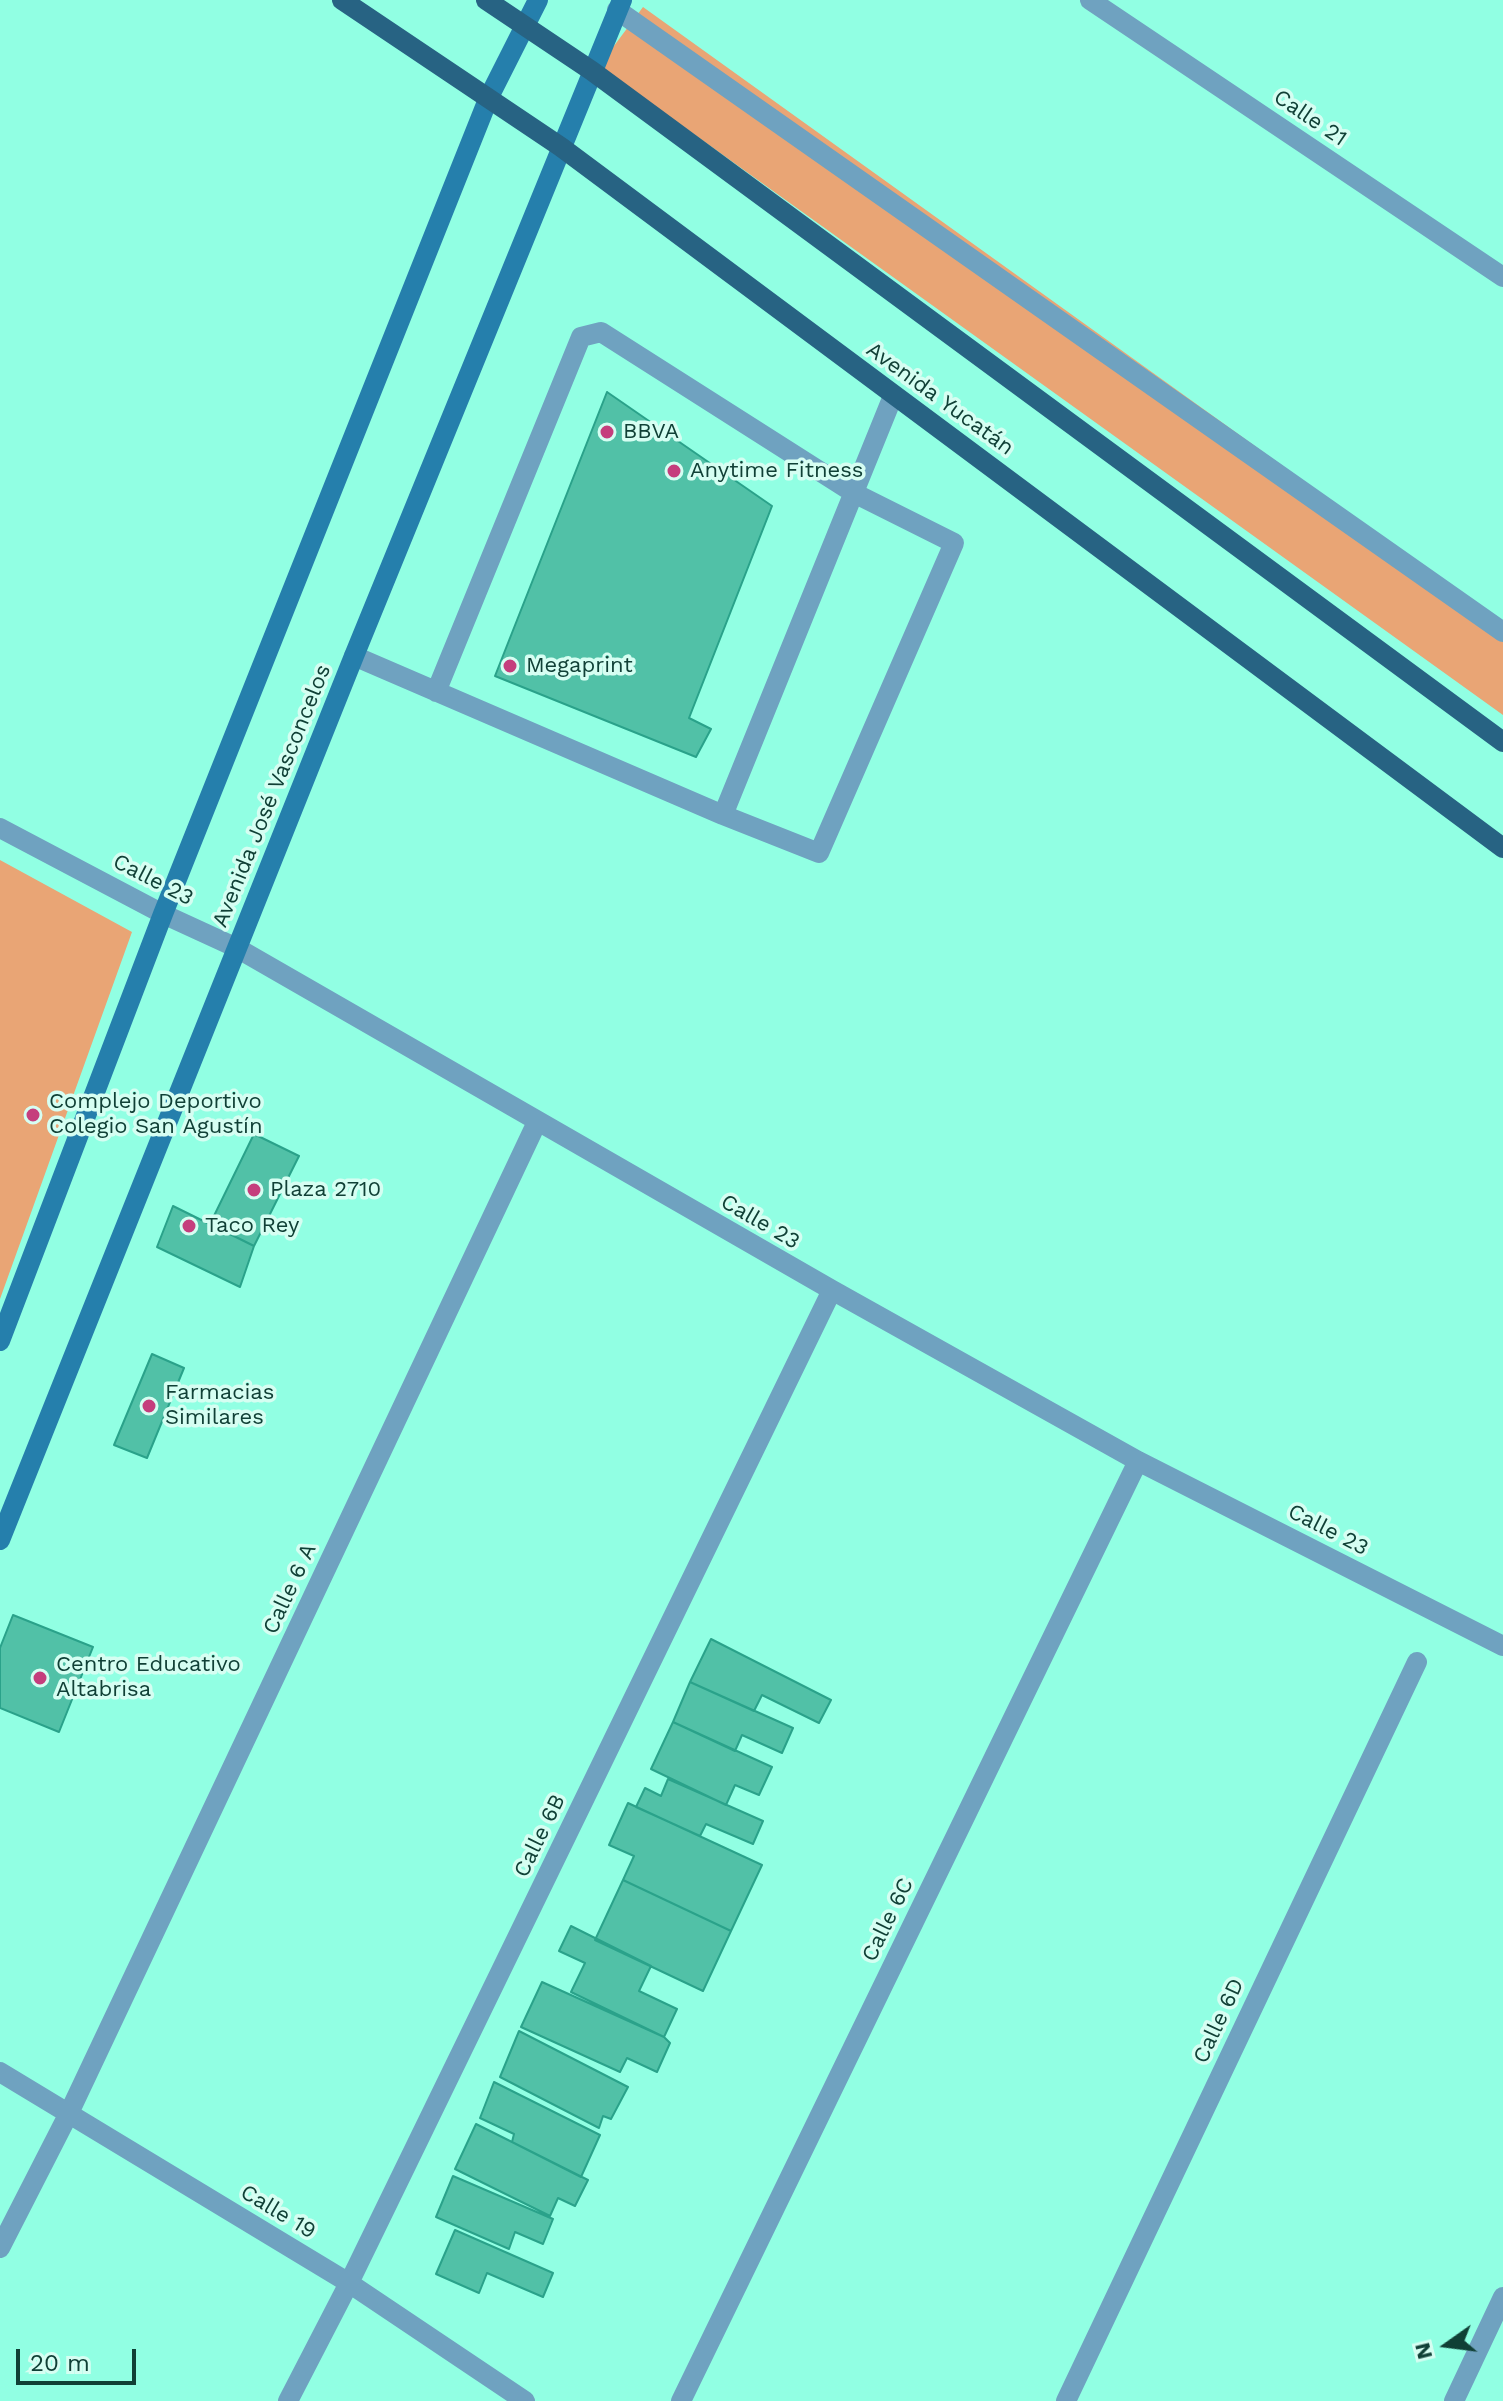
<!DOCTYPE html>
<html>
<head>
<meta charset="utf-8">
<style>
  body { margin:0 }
  #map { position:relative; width:1503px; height:2401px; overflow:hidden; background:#91ffe3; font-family:"Work Sans",sans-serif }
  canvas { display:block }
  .north { position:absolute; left:1407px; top:2305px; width:80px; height:80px; -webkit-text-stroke:6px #d6fef2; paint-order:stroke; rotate:256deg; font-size:22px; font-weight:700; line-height:32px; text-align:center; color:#104036 }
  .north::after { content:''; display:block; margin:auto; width:28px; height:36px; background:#104036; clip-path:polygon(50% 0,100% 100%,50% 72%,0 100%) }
  .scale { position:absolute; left:16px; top:2349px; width:120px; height:36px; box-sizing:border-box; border:4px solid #104036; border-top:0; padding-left:10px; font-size:24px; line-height:28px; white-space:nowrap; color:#104036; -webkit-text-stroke:6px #d6fef2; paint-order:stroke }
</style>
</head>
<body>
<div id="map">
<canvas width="1503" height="2401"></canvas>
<div class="north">N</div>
<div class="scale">20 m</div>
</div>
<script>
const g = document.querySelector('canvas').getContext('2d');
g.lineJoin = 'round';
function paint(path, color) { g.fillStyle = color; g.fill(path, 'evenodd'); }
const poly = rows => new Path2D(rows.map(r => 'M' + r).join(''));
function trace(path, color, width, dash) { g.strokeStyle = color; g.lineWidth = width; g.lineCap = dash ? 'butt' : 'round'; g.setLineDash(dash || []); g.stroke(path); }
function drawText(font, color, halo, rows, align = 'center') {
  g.font = font + ' "Work Sans",sans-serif'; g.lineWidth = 7; g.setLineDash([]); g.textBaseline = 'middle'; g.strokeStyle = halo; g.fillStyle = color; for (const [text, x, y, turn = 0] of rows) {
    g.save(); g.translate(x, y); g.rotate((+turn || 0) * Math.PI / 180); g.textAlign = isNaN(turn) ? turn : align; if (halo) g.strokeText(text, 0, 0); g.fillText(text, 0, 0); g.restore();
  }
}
paint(poly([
  [643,7,1503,624,1503,715,599,66],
  [0,860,132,932,0,1299]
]), '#e9a575');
const building = poly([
  [607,392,772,506,689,718,711,729,696,757,495,676,607,392],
  [254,1134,299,1156,254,1246,210,1224,254,1134],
  [173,1206,254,1246,240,1287,157,1247,173,1206],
  [152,1354,184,1368,147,1458,114,1445,152,1354],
  [13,1615,93,1647,59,1732,0,1708,0,1648,13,1615],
  [711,1639,831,1700,819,1723,762,1695,754,1711,690,1682,711,1639],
  [690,1682,793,1728,782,1753,742,1735,735,1751,673,1722,690,1682],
  [673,1722,772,1767,759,1795,735,1785,726,1805,651,1769,673,1722],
  [668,1779,763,1821,753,1844,706,1824,700,1836,636,1807,645,1788,661,1796,668,1779],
  [628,1803,762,1865,731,1931,623,1880,634,1856,609,1845,628,1803],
  [623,1880,731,1931,703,1991,595,1940,623,1880],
  [571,1926,651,1966,639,1991,677,2009,664,2037,571,1992,585,1963,559,1951,571,1926],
  [542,1982,664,2037,670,2043,657,2072,627,2058,620,2072,521,2027,542,1982],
  [519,2031,628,2087,611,2119,603,2116,599,2128,500,2077,519,2031],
  [494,2082,600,2135,581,2177,512,2142,514,2134,480,2118,494,2082],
  [476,2124,588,2180,575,2206,558,2198,550,2216,455,2169,476,2124],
  [453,2176,553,2219,543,2244,515,2232,509,2249,436,2217,453,2176],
  [455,2230,553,2273,543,2297,487,2273,479,2293,436,2274,455,2230]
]);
paint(building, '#51c1a7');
trace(building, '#2aa28a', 2);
trace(poly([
  [354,656,723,815,819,853,954,543,854,493,601,332,581,337,436,692],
  [723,815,893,396]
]), '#6fa2c0', 20);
trace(poly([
  [1090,0,1503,277],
  [617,10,1503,632],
  [0,828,163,914,237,948,832,1290,1138,1461,1503,1646],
  [0,2072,349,2283,525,2401],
  [0,2248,69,2113,537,1122],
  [288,2401,349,2283,832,1290],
  [681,2401,1138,1461],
  [1066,2401,1417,1662],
  [1454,2401,1503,2297]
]), '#6fa2c0', 20);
trace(poly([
  [0,1341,163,914,489,97,538,0],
  [0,1540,354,656,622,0]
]), '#257fac', 20);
trace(poly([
  [342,0,561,147,1503,848],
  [486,0,592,71,1503,742]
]), '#276383', 20);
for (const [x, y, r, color] of [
  [607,432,8,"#c53e7d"],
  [674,471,8,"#c53e7d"],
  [510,666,8,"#c53e7d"],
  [33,1115,8,"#c53e7d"],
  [254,1190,8,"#c53e7d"],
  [189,1226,8,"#c53e7d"],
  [149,1406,8,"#c53e7d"],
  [40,1678,8,"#c53e7d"]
]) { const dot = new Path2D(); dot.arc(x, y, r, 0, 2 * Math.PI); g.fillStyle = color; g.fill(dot); trace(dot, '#d6fef2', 3); }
drawText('22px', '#104036', '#d6fef2', [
  ["Calle 21",1310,118,34],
  ["Avenida Yucatán",940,399,36],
  ["Avenida José Vasconcelos",272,796,-68],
  ["Calle 23",153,880,27],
  ["Calle 23",760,1222,30],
  ["Calle 23",1328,1530,27],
  ["Calle 6 A",290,1589,-65],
  ["Calle 6B",540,1836,-64],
  ["Calle 6C",888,1920,-64],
  ["Calle 6D",1219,2021,-65],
  ["Calle 19",278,2212,31]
]);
drawText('22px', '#104036', '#d6fef2', [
  ["BBVA",623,432],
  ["Anytime Fitness",690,471],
  ["Megaprint",526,666],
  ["Complejo Deportivo",49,1102],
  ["Colegio San Agustín",49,1127],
  ["Plaza 2710",270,1190],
  ["Taco Rey",205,1226],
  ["Farmacias",165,1393],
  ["Similares",165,1418],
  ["Centro Educativo",56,1665],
  ["Altabrisa",56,1690]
], 'left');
</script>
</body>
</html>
